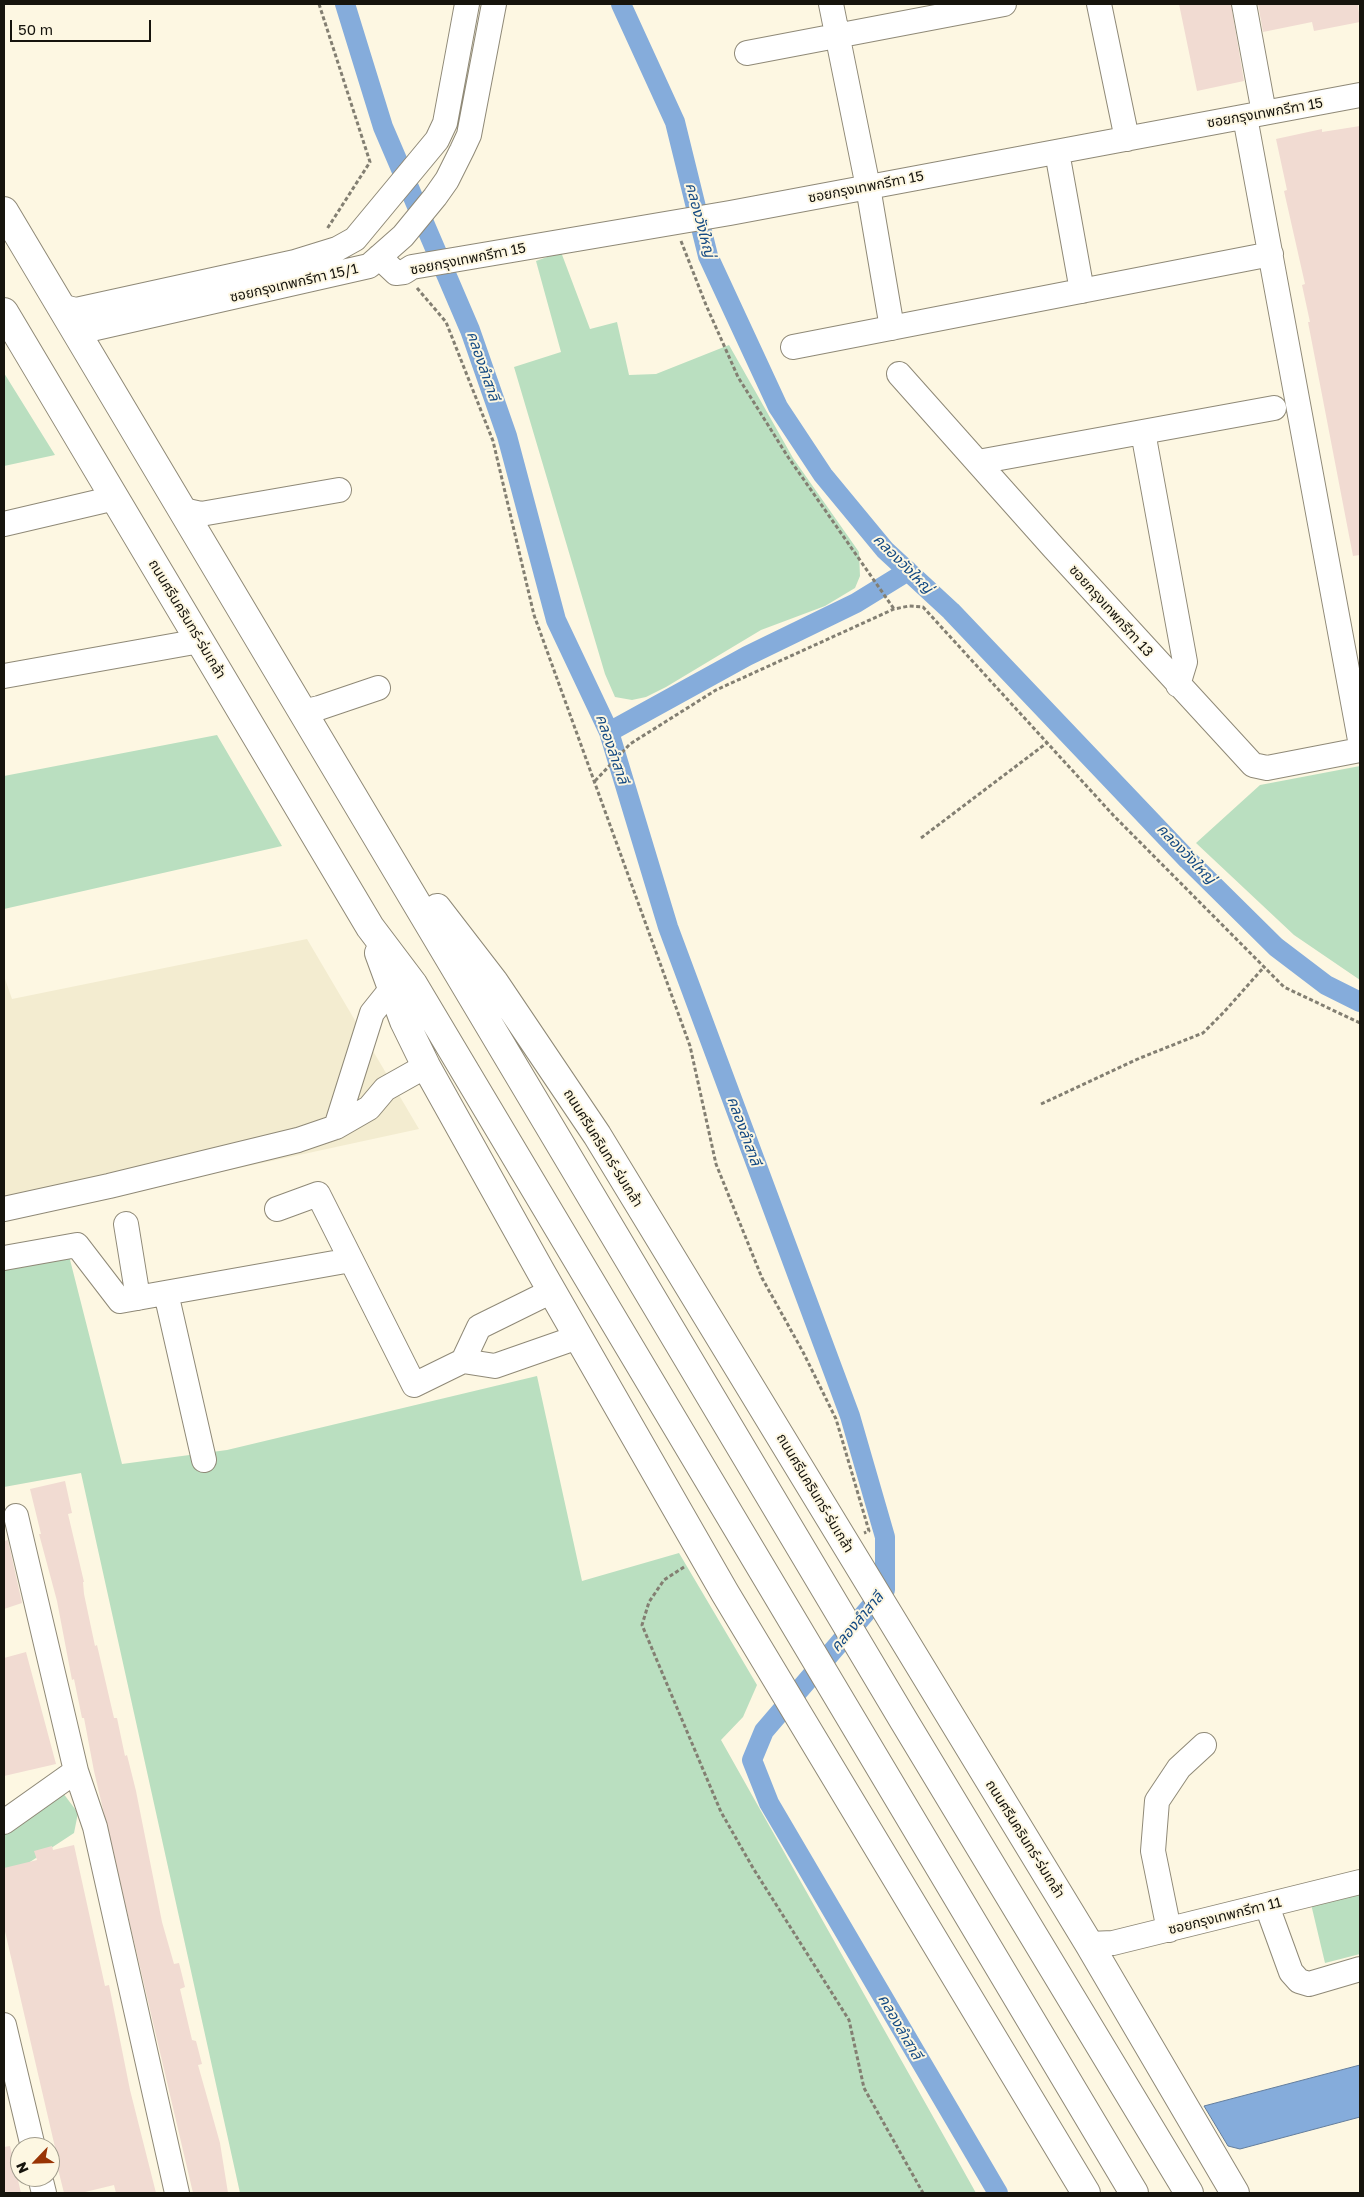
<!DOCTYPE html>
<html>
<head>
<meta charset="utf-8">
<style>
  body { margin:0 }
  #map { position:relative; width:1364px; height:2197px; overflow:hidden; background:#fdf7e2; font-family:"Golos Text",sans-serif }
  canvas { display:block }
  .frame { position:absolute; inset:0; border:5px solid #16140d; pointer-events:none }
  .north { position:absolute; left:10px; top:2137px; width:50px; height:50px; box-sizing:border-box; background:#fdf7e2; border:1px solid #a19c8d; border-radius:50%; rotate:246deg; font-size:14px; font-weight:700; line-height:20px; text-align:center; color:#16140d }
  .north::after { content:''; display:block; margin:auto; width:18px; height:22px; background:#993404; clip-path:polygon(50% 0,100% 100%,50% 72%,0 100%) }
  .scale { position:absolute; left:10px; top:20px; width:141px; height:22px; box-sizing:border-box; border:2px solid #16140d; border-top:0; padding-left:6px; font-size:15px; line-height:18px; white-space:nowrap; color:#16140d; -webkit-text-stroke:4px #fdf7e2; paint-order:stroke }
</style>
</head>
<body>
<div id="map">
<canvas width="1364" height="2197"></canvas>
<div class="frame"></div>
<div class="north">N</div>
<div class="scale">50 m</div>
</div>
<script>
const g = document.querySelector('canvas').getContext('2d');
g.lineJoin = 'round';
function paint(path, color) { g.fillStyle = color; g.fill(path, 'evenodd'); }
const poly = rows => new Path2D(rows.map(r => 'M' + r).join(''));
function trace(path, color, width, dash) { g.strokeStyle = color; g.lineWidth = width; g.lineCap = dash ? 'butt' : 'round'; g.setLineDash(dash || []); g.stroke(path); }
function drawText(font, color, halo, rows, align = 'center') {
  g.font = font + ' "Golos Text","Noto Sans Thai",sans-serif'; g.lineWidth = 4; g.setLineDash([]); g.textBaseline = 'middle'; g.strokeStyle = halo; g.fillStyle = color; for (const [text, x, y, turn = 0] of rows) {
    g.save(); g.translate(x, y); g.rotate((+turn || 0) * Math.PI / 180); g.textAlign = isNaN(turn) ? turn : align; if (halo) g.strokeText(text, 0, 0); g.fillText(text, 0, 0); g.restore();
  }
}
paint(poly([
  [307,939,419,1129,4,1219,4,976,12,999]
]), '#f3ecd0');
paint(poly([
  [561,252,590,329,617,322,629,375,656,374,729,345,793,458,859,552,860,576,855,588,825,606,761,630,666,687,646,697,632,700,615,697,605,674,514,367,561,352,536,261],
  [4,373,55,455,4,466],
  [217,735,282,846,4,909,4,776],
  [1360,766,1360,980,1294,935,1196,843,1260,785],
  [66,1244,122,1464,227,1450,537,1376,582,1581,679,1553,757,1685,743,1717,721,1740,976,2193,240,2193,81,1473,4,1487,4,1257],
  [63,1793,78,1813,74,1833,4,1879,4,1835],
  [1360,1892,1360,1954,1325,1963,1311,1904]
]), '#badfc0');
const water = poly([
  [1360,2065,1360,2117,1240,2149,1228,2146,1204,2106,1360,2065]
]);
paint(water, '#85acdb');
trace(water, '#647e9d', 1);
trace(poly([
  [345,4,383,127,470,330,507,436,556,620,609,732,668,927,850,1416,885,1537,885,1590,764,1731,752,1760,769,1803,998,2193],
  [621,4,675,122,708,256,778,407,823,475,885,550,951,611,1188,860,1276,947,1326,985,1360,1002],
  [609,732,747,656,856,603,908,571]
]), '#85acdb', 20);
paint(poly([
  [1179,4,1231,4,1244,81,1197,91],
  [1258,4,1358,4,1360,22,1314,31,1312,22,1263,32],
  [1360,126,1360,555,1353,556,1308,322,1310,322,1302,285,1305,284,1284,191,1287,190,1276,139,1322,129,1322,132],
  [65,1481,72,1513,68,1514,84,1582,83,1582,84,1594,95,1646,97,1645,114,1718,117,1718,125,1756,127,1755,136,1791,162,1922,174,1964,179,1963,185,1987,180,1989,192,2040,196,2041,202,2064,198,2065,220,2143,228,2193,193,2193,94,1771,84,1718,82,1718,74,1679,72,1680,57,1601,39,1534,41,1534,30,1489],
  [8,1540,22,1603,4,1609,4,1541],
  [26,1652,56,1764,4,1776,4,1658],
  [74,1845,105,1986,109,1985,130,2090,156,2193,116,2193,114,2185,81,2193,64,2193,55,2157,57,2156,4,1927,4,1868,37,1860,34,1851,52,1846,53,1850],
  [10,2146,21,2193,4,2193,4,2147]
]), '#f1dbd2');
const minor = poly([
  [831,4,868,187,892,328],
  [1099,4,1127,139],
  [1244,4,1264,113],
  [747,53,1004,4],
  [1245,117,1360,740],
  [1057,152,1082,291],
  [379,257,396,273,404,272,412,267,730,213,1360,95],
  [60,306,76,310,295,262,337,249,355,239,437,140,445,123,467,4],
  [72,326,87,330,369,266,403,236,435,197,447,180,462,150,469,135,494,4],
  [793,347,1271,254],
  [899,374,1053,547,1253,765,1267,768,1360,750],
  [1143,432,1185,662,1178,685],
  [978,462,1274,408],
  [183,510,201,514,339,490],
  [4,524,115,498],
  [4,676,200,641],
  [303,712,319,708,378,688],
  [336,1127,372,1013,392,988],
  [4,1209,109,1186,298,1140,336,1127,369,1108,385,1089,426,1066],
  [277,1209,318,1194,414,1385,463,1361],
  [126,1224,138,1298],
  [4,1258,77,1245,120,1301,351,1260],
  [552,1291,479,1327,463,1361,495,1366,578,1337],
  [166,1293,204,1460],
  [16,1516,76,1771,95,1827,177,2193],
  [4,1822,76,1771],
  [1267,1906,1291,1972,1299,1981,1309,1984,1360,1969],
  [1169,1930,1153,1851,1157,1801,1179,1768,1204,1745],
  [1089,1944,1113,1943,1360,1882],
  [4,2025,33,2147],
  [40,2177,44,2193]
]);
const major = poly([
  [4,211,904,1721,1189,2193],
  [4,312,370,927,413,984,1134,2193],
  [437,908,494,982,597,1135,1089,1944,1235,2193],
  [379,953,404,1021,426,1066,541,1272,725,1593,1086,2193]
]);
trace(minor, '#8f8977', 26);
trace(major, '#8f8977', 30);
trace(poly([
  [319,4,370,162,327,229],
  [681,241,706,305,738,377,788,457,894,609],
  [417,288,446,322,493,441,534,615,690,1046,716,1164,762,1278,803,1352,836,1419,869,1531,864,1533],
  [595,781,630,744,716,690,894,609,909,606,923,607,1114,816,1284,987,1360,1023],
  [921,838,1048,742],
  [1041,1104,1140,1058,1203,1033,1224,1012,1264,967],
  [684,1567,664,1580,649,1602,642,1625,721,1812,753,1868,849,2020,864,2088,923,2193]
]), '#837f72', 3, [4, 2.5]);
trace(minor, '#fff', 24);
trace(major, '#fff', 28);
drawText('14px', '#16140d', '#fdf7e2', [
  ["ซอยกรุงเทพกรีฑา 15",1265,113,-10],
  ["ซอยกรุงเทพกรีฑา 15",866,187,-11],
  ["ซอยกรุงเทพกรีฑา 15",468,259,-11],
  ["ซอยกรุงเทพกรีฑา 15/1",294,283,-13],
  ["ซอยกรุงเทพกรีฑา 13",1111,611,48],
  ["ถนนศรีนครินทร์-ร่มเกล้า",187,619,59],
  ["ถนนศรีนครินทร์-ร่มเกล้า",603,1148,58],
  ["ถนนศรีนครินทร์-ร่มเกล้า",815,1493,59],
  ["ถนนศรีนครินทร์-ร่มเกล้า",1025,1839,58],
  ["ซอยกรุงเทพกรีฑา 11",1225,1916,-14]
]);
drawText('italic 15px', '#144a83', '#fdf7e2', [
  ["คลองวังใหญ่",700,220,75],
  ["คลองลำสาลี",483,366,71],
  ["คลองวังใหญ่",903,564,45],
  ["คลองลำสาลี",612,749,71],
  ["คลองวังใหญ่",1186,854,46],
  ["คลองลำสาลี",744,1131,70],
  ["คลองลำสาลี",857,1622,-50],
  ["คลองลำสาลี",900,2027,60]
]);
</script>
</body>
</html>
